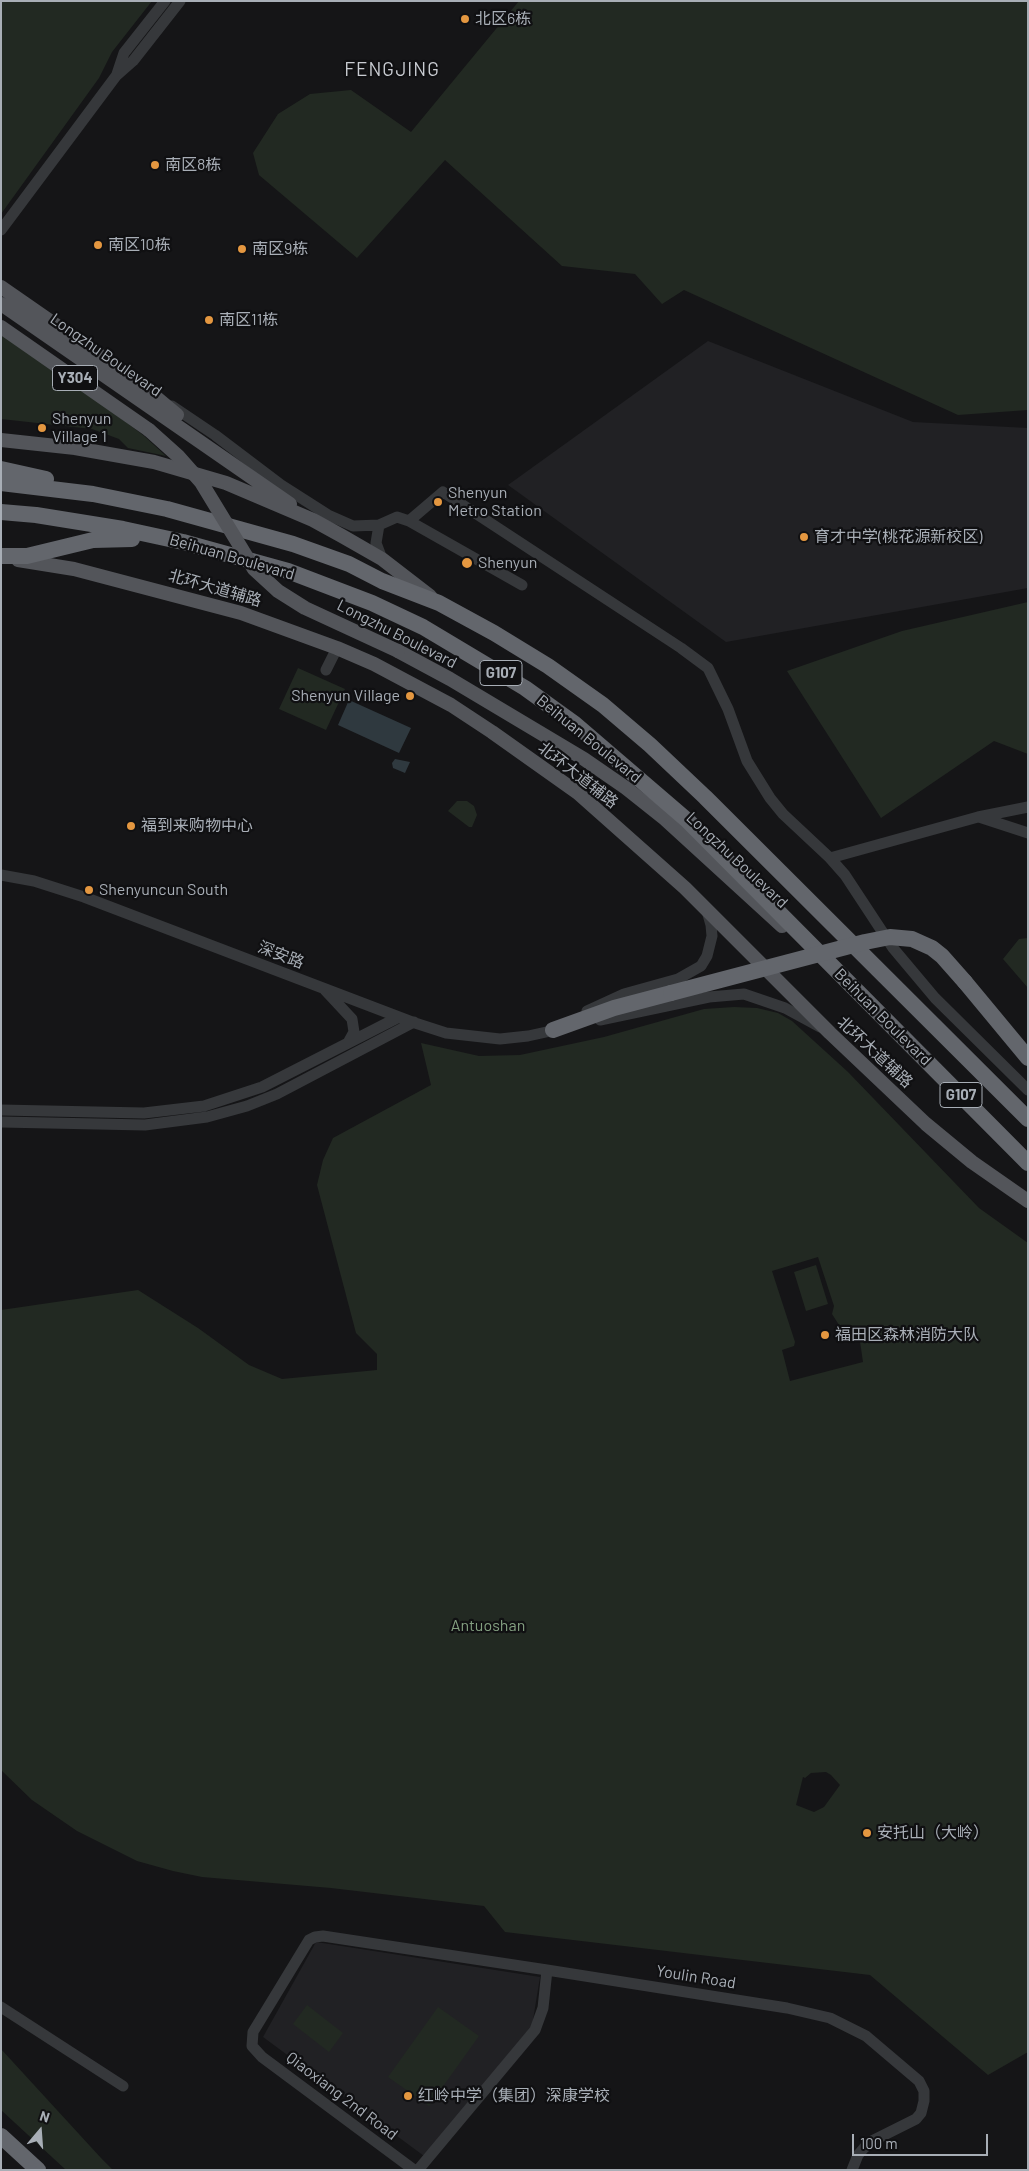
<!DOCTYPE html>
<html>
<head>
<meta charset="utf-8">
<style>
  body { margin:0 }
  #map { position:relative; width:1029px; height:2171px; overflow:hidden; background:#151517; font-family:Barlow,sans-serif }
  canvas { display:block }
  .frame { position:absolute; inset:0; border:2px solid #a8aeb6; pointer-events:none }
  .north { position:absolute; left:15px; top:2106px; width:50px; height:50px; -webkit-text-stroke:4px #101012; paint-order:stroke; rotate:18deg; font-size:14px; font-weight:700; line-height:20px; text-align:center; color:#a8aeb6 }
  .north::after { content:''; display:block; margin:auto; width:18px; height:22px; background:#a8aeb6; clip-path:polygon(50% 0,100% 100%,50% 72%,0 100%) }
  .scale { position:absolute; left:852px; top:2134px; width:136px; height:22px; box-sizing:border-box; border:2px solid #a8aeb6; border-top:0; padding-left:6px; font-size:15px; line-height:18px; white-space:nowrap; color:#a8aeb6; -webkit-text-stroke:4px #101012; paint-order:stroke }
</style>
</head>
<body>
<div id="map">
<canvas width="1029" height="2171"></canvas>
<div class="frame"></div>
<div class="north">N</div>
<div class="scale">100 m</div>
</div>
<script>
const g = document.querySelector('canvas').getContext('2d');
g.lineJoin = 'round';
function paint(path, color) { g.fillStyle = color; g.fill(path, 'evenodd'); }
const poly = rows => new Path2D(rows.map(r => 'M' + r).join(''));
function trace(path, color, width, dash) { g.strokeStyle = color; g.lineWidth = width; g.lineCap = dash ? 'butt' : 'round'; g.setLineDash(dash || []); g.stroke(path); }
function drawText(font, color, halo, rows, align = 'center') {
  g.font = font + ' Barlow,"Noto Sans SC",sans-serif'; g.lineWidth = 4.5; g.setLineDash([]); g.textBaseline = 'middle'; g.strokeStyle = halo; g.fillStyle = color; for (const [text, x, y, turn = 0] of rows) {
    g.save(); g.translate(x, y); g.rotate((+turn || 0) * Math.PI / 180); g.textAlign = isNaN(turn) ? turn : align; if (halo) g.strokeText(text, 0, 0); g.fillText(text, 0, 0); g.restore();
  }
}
paint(poly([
  [708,341,913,422,1028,428,1028,588,726,642,508,485],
  [316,1942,540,1977,532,2026,424,2156,263,2037]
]), '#212124');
paint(poly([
  [1,1,152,1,112,52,99,78,1,214],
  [519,1,1028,1,1028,410,958,415,684,290,662,304,635,274,562,266,445,160,357,258,259,175,253,153,278,114,310,94,351,90,411,132],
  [1,334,95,399,143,435,166,456,128,448,119,439,92,429,1,419],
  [1028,602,1028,754,994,741,881,818,787,671,902,631],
  [298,668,345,689,326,730,279,709],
  [457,801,467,801,474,806,477,815,472,827,469,827,448,811],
  [1028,938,1028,988,1003,959,1019,939],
  [734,1007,757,1008,778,1013,792,1021,848,1072,979,1208,1028,1243,1028,2052,988,2075,870,1975,505,1932,484,1906,331,1888,202,1877,173,1871,137,1861,77,1831,32,1800,1,1770,1,1310,138,1290,198,1328,249,1365,282,1379,377,1370,377,1354,356,1333,317,1185,323,1160,333,1138,431,1085,421,1043,479,1056,520,1055,604,1037,704,1009],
  [818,1257,834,1306,832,1314,839,1325,858,1328,863,1362,790,1381,782,1350,794,1346,795,1342,772,1271],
  [826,1772,831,1775,840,1785,824,1807,814,1812,796,1805,803,1777,805,1778,811,1773],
  [816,1265,828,1304,806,1311,794,1272],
  [307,2005,343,2033,329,2052,293,2024],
  [438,2007,479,2036,429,2106,388,2077],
  [1,2049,101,2158,113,2170,66,2170,1,2110]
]), '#222922');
paint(poly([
  [349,700,411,728,399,753,338,725],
  [395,759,410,762,405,773,393,768,392,763]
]), '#2f393f');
trace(poly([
  [117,74,124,53,165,1],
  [1,230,116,76,133,61,180,1],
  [172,406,215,435,281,485,328,515,353,526,379,525,397,517,409,521,522,585],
  [409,521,443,492,681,648,708,668,728,709,747,761,770,798,783,814,830,858,845,875,893,948,935,998,1028,1090],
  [379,525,376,543,382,559],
  [326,670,337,648],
  [979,817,1028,833],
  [830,858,978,817,1028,807],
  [1,875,34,881,84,897,412,1022,446,1033,500,1039,528,1036,560,1029],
  [325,990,352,1019,354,1032,348,1043],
  [587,1011,624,994,678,979,701,966,707,956,712,936,711,925,707,911],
  [600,1020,709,997,744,994,785,1008,820,1027],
  [1,1110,144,1113,204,1106,262,1087,399,1017],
  [1,1122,145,1125,207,1117,247,1106,277,1094,414,1022],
  [1,2007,123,2086],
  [414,2170,262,2057,252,2046,253,2032,309,1940,315,1937,323,1936,547,1970,787,2008,830,2018,866,2036,919,2081,924,2091,924,2101,921,2113,916,2119,872,2141,864,2148,858,2155,852,2170],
  [418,2170,535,2030,543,2008,547,1970]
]), '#36383b', 11);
trace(poly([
  [1,287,135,380,177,415],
  [1,304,290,504],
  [1,327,149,430],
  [1,440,75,448,154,462,226,483,313,520,342,536,382,559,430,596],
  [18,560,74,569,241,613,337,648,374,664,451,705,492,732,578,793,685,888,830,1033,926,1124,972,1162,1028,1201],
  [398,651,450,679,584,759,626,788,665,819,782,926]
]), '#53555a', 14);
trace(poly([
  [1,469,46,479],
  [1,483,93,494,167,509,293,544,349,564,382,581,439,603,494,633,548,666,603,705,650,745,705,797,1028,1119],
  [1,512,36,515,123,529,183,542,288,571,372,603,423,627,525,688,575,724,688,821,1028,1163],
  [1,556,27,556,93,540,132,539],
  [965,982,1028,1058],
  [553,1030,614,1008,671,993],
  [1,2136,38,2170]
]), '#63666c', 16);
trace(poly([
  [149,430,178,456,201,482,254,569,278,591,305,608,398,651]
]), '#53555a', 14);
trace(poly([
  [671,993,865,942,890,937,912,939,932,948,942,956,965,982]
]), '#63666c', 16);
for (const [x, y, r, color] of [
  [465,19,5,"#e49740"],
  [155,165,5,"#e49740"],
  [98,245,5,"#e49740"],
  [242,249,5,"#e49740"],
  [209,320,5,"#e49740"],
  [42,428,5,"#e49740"],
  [438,502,5,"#e49740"],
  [804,537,5,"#e49740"],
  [467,563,6,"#e49740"],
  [410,696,5,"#e49740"],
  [131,826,5,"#e49740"],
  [89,890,5,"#e49740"],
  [825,1335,5,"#e49740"],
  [867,1833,5,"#e49740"],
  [408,2096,5,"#e49740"]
]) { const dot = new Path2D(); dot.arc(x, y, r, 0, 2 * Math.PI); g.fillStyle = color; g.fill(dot); trace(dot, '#101012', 2); }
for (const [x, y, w] of [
  [75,378,45],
  [501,673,42],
  [961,1095,42]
]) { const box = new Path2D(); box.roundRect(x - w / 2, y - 12.5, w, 25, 4); g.fillStyle = '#101012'; g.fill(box); trace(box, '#a8aeb6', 1); }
drawText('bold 15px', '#a8aeb6', null, [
  ["Y304",75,378],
  ["G107",501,673],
  ["G107",961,1095]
]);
drawText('16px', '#a8aeb6', '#101012', [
  ["北区6栋",475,19],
  ["南区8栋",165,165],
  ["南区10栋",108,245],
  ["南区9栋",252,249],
  ["南区11栋",219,320],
  ["Shenyun",52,419],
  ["Village 1",52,437],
  ["Shenyun",448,493],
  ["Metro Station",448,511],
  ["育才中学(桃花源新校区)",814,537],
  ["Shenyun",478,563],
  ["Shenyun Village",400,696,"right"],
  ["福到来购物中心",141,826],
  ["Shenyuncun South",99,890],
  ["福田区森林消防大队",835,1335],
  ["安托山（大岭）",877,1833],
  ["红岭中学（集团）深康学校",418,2096]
], 'left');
drawText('16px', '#a8aeb6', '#101012', [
  ["Longzhu Boulevard",106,355,35],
  ["Beihuan Boulevard",232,557,16],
  ["北环大道辅路",215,588,16],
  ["Longzhu Boulevard",397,634,27],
  ["Beihuan Boulevard",589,739,39],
  ["北环大道辅路",578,775,38],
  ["Longzhu Boulevard",737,860,43],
  ["深安路",281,955,21],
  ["Beihuan Boulevard",883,1017,45],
  ["北环大道辅路",875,1052,43],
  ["Youlin Road",696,1977,9],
  ["Qiaoxiang 2nd Road",342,2096,37]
]);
drawText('16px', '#839f80', '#101012', [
  ["Antuoshan",488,1626]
]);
g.letterSpacing = '1px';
drawText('19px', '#c9ccd2', '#101012', [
  ["FENGJING",392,70]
]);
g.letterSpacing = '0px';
</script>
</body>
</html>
